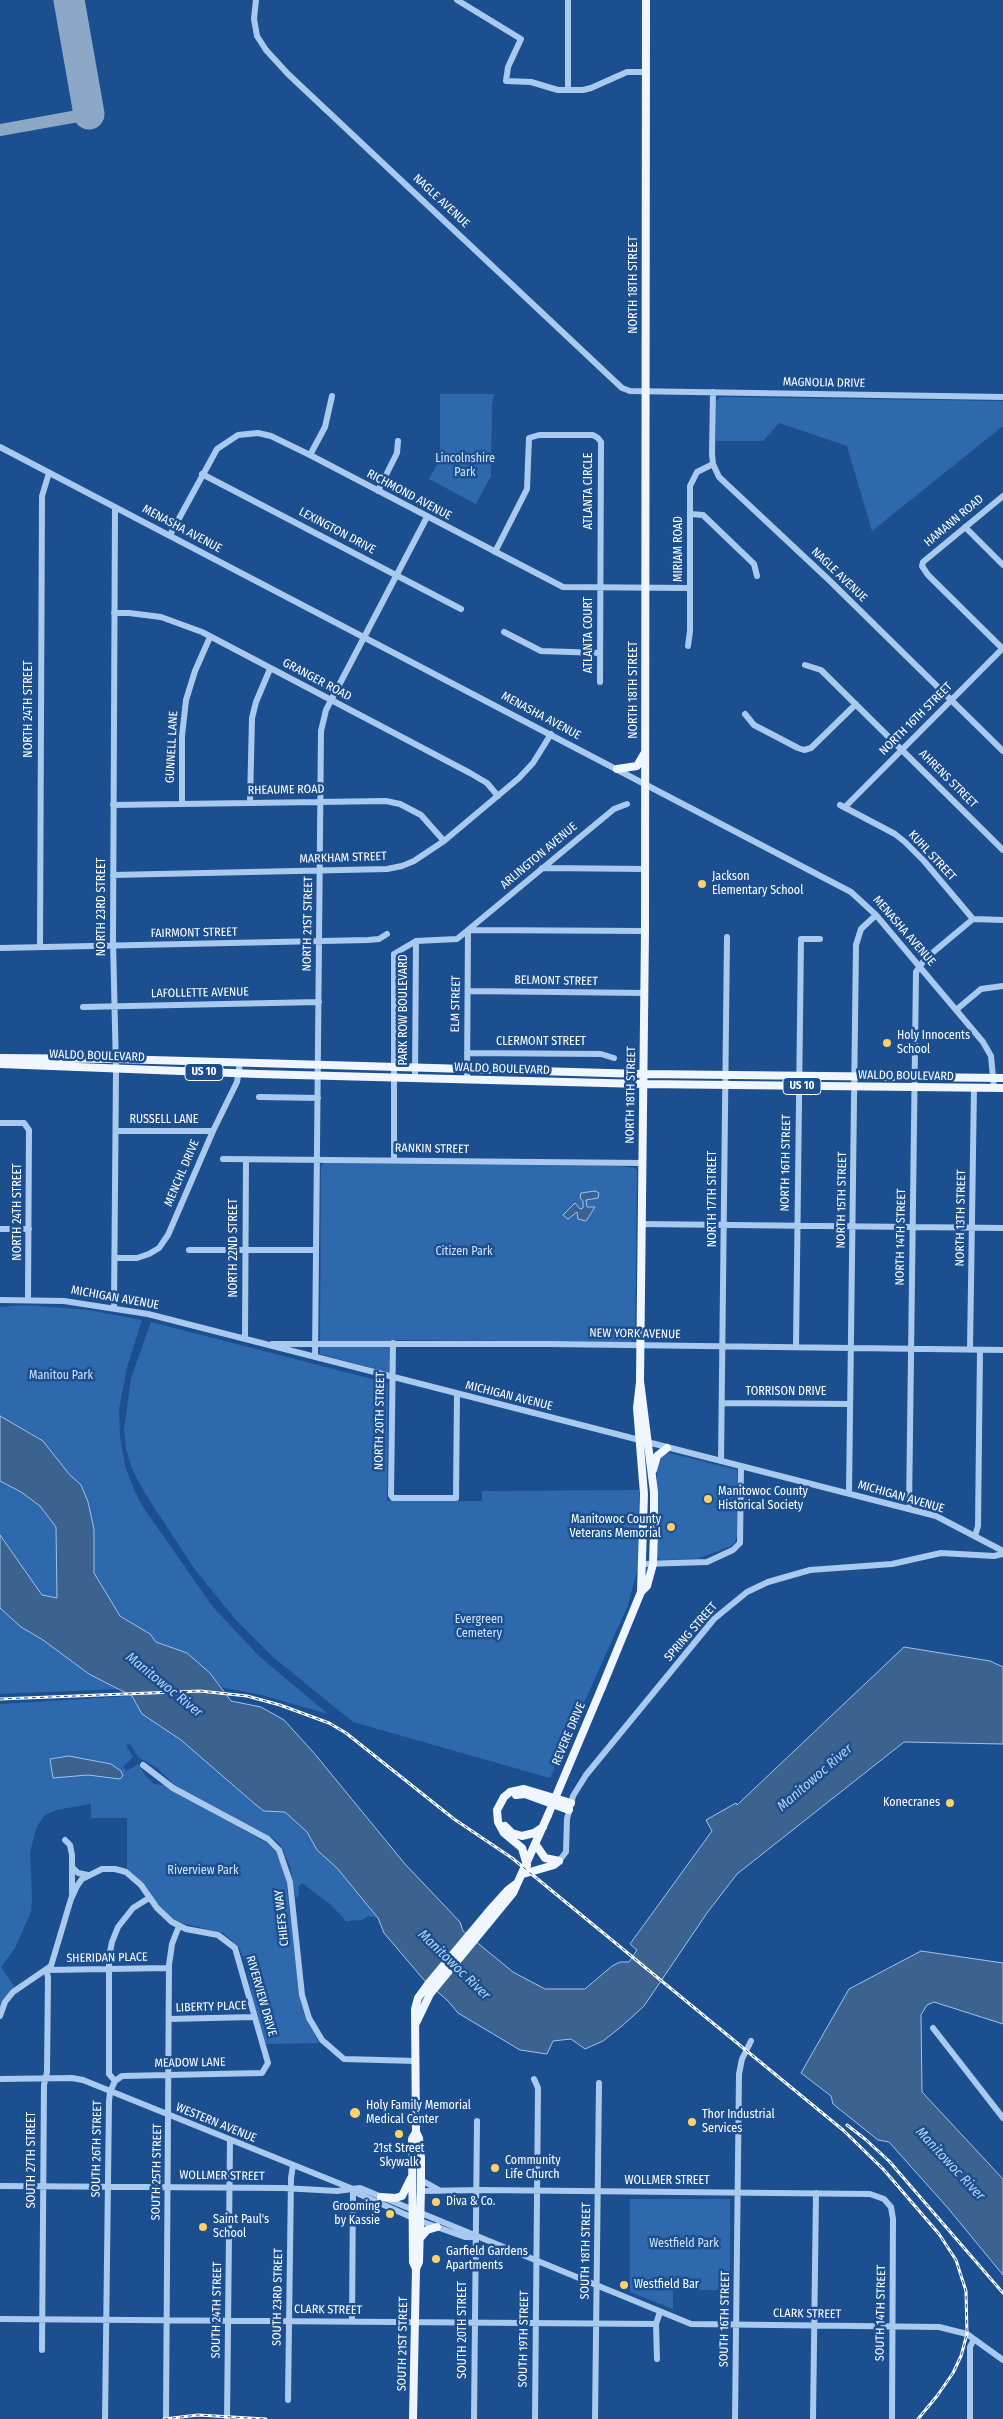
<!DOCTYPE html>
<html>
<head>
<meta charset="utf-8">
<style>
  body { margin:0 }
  canvas { display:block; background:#1b4f8f }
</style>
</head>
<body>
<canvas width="1003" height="2419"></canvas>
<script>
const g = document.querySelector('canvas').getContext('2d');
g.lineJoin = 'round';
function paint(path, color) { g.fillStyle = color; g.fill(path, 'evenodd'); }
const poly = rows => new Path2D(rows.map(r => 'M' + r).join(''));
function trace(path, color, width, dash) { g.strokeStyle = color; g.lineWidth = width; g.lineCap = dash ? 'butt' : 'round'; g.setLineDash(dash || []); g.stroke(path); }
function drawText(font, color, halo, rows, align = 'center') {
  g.font = font + ' "Fira Sans Condensed",sans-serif'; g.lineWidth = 5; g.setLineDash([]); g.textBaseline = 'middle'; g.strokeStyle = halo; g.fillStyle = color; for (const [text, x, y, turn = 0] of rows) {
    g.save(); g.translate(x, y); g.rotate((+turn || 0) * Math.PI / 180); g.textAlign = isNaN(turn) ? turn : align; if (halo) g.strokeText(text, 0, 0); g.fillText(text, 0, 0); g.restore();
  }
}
paint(poly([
  [440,394,494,394,492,405,491,476,476,504,429,479,440,459],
  [721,397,1003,401,1003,426,872,531,847,446,779,423,763,441,716,441,716,401],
  [324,1163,620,1166,635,1168,637,1171,635,1339,631,1342,396,1340,395,1374,320,1354,321,1166],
  [25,1305,88,1310,142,1320,127,1367,119,1409,120,1436,123,1454,126,1469,135,1492,143,1507,213,1607,259,1656,328,1714,258,1694,224,1688,187,1653,155,1642,150,1634,118,1614,94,1573,94,1549,88,1502,81,1485,65,1470,43,1441,0,1416,0,1307],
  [151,1322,388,1383,387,1501,482,1501,482,1491,639,1490,638,1567,628,1605,550,1778,353,1722,273,1657,236,1620,196,1571,146,1495,132,1469,126,1449,124,1430,131,1378],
  [665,1452,737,1470,737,1536,735,1542,731,1546,697,1559,661,1560,657,1558,657,1463],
  [0,1481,21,1492,40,1506,56,1527,57,1598,42,1595,0,1535],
  [0,1608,21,1627,43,1640,89,1674,120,1689,0,1694],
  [132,1696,142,1714,181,1740,256,1805,264,1811,285,1812,307,1832,317,1850,337,1868,378,1918,368,1916,362,1920,346,1921,330,1904,302,1883,298,1887,299,1895,296,1898,290,1866,280,1844,273,1838,177,1787,157,1768,138,1757,130,1744,126,1745,133,1757,123,1767,127,1771,138,1764,146,1776,154,1784,164,1785,265,1842,276,1851,286,1878,299,1994,304,2014,319,2043,266,2044,253,2001,247,1966,239,1947,223,1933,178,1922,160,1908,143,1883,127,1870,127,1818,91,1818,91,1804,56,1810,45,1815,37,1826,30,1852,32,1898,31,1912,15,1948,1,1967,14,1986,0,2008,0,1704],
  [630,2199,730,2199,730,2290,673,2290,673,2309,630,2292]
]), '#2e69ad');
const water = poly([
  [595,1191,599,1193,598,1198,586,1200,587,1207,595,1207,586,1221,578,1219,577,1212,568,1219,563,1215,575,1203,580,1209,583,1208,583,1201,580,1198,581,1193,595,1191],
  [0,1416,43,1441,69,1474,81,1485,88,1502,94,1529,94,1573,120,1616,150,1634,156,1642,187,1653,210,1673,231,1701,261,1707,284,1720,314,1753,405,1864,460,1922,463,1931,513,1972,545,1989,585,1989,612,1966,620,1962,629,1962,637,1950,630,1944,712,1831,706,1820,736,1803,737,1805,904,1647,990,1661,1003,1667,1003,1744,904,1742,737,1874,707,1913,644,2006,622,2026,603,2041,585,2049,571,2039,553,2041,547,2054,520,2050,458,2013,448,2001,424,1980,384,1933,378,1918,337,1868,317,1850,307,1832,285,1812,264,1811,256,1805,181,1740,142,1714,132,1696,89,1674,43,1640,21,1627,0,1608,0,1535,42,1595,57,1598,56,1527,40,1506,21,1492,0,1481,0,1416],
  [69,1756,111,1764,121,1771,123,1776,120,1779,88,1775,53,1778,50,1759,69,1756],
  [921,1951,1003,1963,1003,2024,934,2002,927,2005,921,2015,922,2092,1003,2179,1003,2275,947,2207,889,2142,878,2140,833,2104,831,2096,801,2073,849,1989,921,1951]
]);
paint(water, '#3c6290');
trace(water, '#9cc4f0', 1);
trace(poly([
  [0,130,89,114]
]), '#8da7c7', 12);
trace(poly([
  [69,0,89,114]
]), '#8da7c7', 31);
trace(poly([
  [256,0,254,19,257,36,266,50,288,74,622,388,630,391,1003,397],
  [457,0,521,39,508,67,506,81,531,82,558,90,583,90,591,88,627,72,646,72],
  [568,0,568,90],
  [713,392,712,454,713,464,719,477,829,580,1003,751],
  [0,447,851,892,876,915,983,1042,991,1056,994,1088],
  [310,455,325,427,332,396],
  [202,474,461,609],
  [378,491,397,453,398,441],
  [1003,496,923,562,922,566,928,575,1003,649],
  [690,514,703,515,754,564,757,576],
  [965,527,1003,565],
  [170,535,217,449,238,435,258,433,271,436,310,455,563,587,690,588],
  [495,552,527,489,529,438,539,435,593,435,598,438,601,442,600,682],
  [114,613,129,613,161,617,202,632,470,773,487,783,498,796],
  [504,632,541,651,600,653],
  [688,646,690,631,690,486,697,472,713,464],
  [805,665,821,670,1003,850],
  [745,714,754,725,798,748,804,750,811,748,856,704],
  [250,802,252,718,256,702,270,669],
  [182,804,182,736,186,700,195,671,210,637],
  [113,805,386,801,400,804,421,815,444,841],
  [840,805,895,834,905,842,924,861,973,919],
  [845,807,1003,648],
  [542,868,645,869],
  [113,875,387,869,402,866,414,861,444,841,519,778,533,763,551,734],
  [40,947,42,496,49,473],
  [0,948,368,940,379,939,387,934],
  [468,991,644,993],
  [83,1007,319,1002],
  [956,1010,981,989,1003,986],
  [467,1053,601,1054,614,1058],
  [415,1078,416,941],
  [467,1079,468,930,614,809,627,804],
  [259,1097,318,1098],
  [0,1123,24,1123,29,1130,28,1299],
  [116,1131,213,1131],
  [223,1159,642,1163],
  [394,1160,394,954,416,941,457,939,468,930,645,931],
  [641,1224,1003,1228],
  [0,1229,29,1229],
  [189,1250,316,1250],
  [116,1258,137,1258,149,1254,159,1248,168,1235,213,1131,237,1082,240,1063],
  [0,1300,64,1301,148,1314,936,1516,1003,1551],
  [114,1307,116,1069,113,941,115,507],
  [245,1338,246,1159],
  [393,1343,391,1495,393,1498,456,1498,457,1394],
  [272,1344,550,1344,1003,1350],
  [796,1347,801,939,820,939],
  [970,1349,974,1088],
  [315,1357,321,731,326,710,427,517],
  [722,1403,850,1404],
  [721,1461,727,937],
  [849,1493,856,945,861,929,876,915],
  [909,1509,916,972,925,959,973,919,1003,920],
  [975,1536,978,1526,980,1350],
  [643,1564,707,1562,733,1550,740,1543,741,1467],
  [143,1765,173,1788,268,1839,279,1850,290,1882,302,1995,309,2018,322,2040,344,2059,416,2061],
  [65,1840,70,1845,72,1855,72,1894],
  [559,1861,566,1852,567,1819,573,1796,586,1775,714,1619,747,1592,768,1582,810,1570,892,1564,941,1553,994,1556,1003,1554],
  [72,1867,78,1873,88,1875],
  [0,2016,5,2002,13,1992,51,1966,71,1899,77,1886,82,1879,102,1869,115,1869,126,1872,141,1885,157,1908,172,1922,186,1929,218,1935,235,1948,268,2063,262,2073,122,2076,115,2081],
  [169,2019,253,2017],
  [933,2028,1003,2118],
  [0,2079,72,2078,83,2080,353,2189,359,2194,420,2221,465,2237,474,2237],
  [534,2079,538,2088,535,2419],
  [421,2180,439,2190],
  [0,2186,283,2188,337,2191,360,2188,691,2324,939,2327,967,2334,1003,2360],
  [421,2191,482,2190,870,2194,884,2199,891,2207,893,2219,892,2419],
  [0,2319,656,2324],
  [352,2321,353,2189],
  [42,2350,44,2085,47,2072,48,1977,46,1970,169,1968],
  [657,2359,656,2324,660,2312],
  [288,2400,291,2178,293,2165],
  [105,2419,109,2101,110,2092,115,2081,109,2074,109,1957,112,1942,118,1927,133,1908,149,1898],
  [166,2419,169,1965,172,1944,179,1926],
  [227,2419,230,2140],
  [474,2419,477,2121],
  [595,2419,599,2083],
  [735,2419,739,2074,742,2059,751,2041],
  [813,2419,816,2193],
  [970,2419,970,2347,974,2339]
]), '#a9c9ee', 6);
trace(poly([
  [617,769,637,766,644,754],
  [0,1058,116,1059,643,1074,1003,1078],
  [0,1064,258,1074,643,1084,1003,1088],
  [640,1382,637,1408,644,1494,641,1592],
  [653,1470,657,1456,667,1448],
  [602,1687,641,1592,647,1586,653,1564,654,1531,654,1492,640,1381,645,931,646,0],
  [516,1795,525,1794,569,1810],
  [505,1826,512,1833,522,1836,534,1833,543,1827],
  [536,1845,545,1858,559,1861],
  [527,1865,522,1848,504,1833,498,1822,497,1810,504,1797,510,1792,524,1789,571,1803],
  [523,1874,554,1865,559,1861],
  [416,2023,430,1994,513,1893,548,1815],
  [381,2197,395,2198,402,2196,411,2178],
  [420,2238,427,2230,437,2227],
  [416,2269,413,2262,412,2139,416,2132],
  [413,2419,416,2269,419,2262,421,2191,421,2158,419,2138,416,2132,415,2009,418,1998,428,1984,489,1911,508,1890,516,1884]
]), '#f0f6ff', 8);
const rail = poly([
  [0,1699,200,1691,247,1696,280,1705,329,1723,346,1733,454,1819,512,1858,843,2130,884,2170,939,2234,956,2260,966,2291,967,2334,961,2356,953,2373,937,2396,918,2419],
  [847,2125,865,2139,889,2161,1003,2293],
  [164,2419,198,2415,266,2419]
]);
trace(rail, '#fff', 3);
trace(rail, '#1b4f8f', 1, [4]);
trace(poly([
  [548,1815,602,1687]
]), '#f0f6ff', 8);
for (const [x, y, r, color] of [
  [702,884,5,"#ffd166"],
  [887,1043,5,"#ffd166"],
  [708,1499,5,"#ffd166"],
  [671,1527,5,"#ffd166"],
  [950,1803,5,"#ffd166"],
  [355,2113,6,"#ffd166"],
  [692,2122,5,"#ffd166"],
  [399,2134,5,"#ffd166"],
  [495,2168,5,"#ffd166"],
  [436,2202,5,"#ffd166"],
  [390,2214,5,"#ffd166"],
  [203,2227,5,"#ffd166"],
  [436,2259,5,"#ffd166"],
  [624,2285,5,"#ffd166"]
]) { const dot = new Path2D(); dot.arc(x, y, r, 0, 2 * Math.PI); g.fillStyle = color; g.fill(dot); trace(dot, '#1b4f8f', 2); }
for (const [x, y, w] of [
  [204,1072,38],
  [802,1086,38]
]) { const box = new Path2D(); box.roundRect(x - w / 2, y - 8.5, w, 17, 4); g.fillStyle = '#1b4f8f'; g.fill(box); trace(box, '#fff', 1); }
drawText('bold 11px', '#fff', null, [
  ["US 10",204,1072],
  ["US 10",802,1086]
]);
drawText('12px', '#fff', '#1b4f8f', [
  ["NAGLE AVENUE",441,201,43],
  ["NORTH 18TH STREET",634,285,-90],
  ["MAGNOLIA DRIVE",824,383,1],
  ["ATLANTA CIRCLE",589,491,-90],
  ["RICHMOND AVENUE",409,495,28],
  ["HAMANN ROAD",954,521,-40],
  ["MENASHA AVENUE",182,529,28],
  ["LEXINGTON DRIVE",337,531,28],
  ["MIRIAM ROAD",679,549,-90],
  ["NAGLE AVENUE",839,575,44],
  ["ATLANTA COURT",589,635,-90],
  ["GRANGER ROAD",317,680,28],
  ["NORTH 18TH STREET",634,690,-90],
  ["NORTH 24TH STREET",29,709,-90],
  ["MENASHA AVENUE",541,716,28],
  ["NORTH 16TH STREET",916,719,-45],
  ["GUNNELL LANE",172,747,-87],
  ["AHRENS STREET",948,779,45],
  ["RHEAUME ROAD",286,790,-1],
  ["ARLINGTON AVENUE",539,856,-40],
  ["KUHL STREET",932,856,47],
  ["MARKHAM STREET",343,858,-2],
  ["NORTH 23RD STREET",102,907,-90],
  ["NORTH 21ST STREET",308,924,-89],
  ["MENASHA AVENUE",904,931,49],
  ["FAIRMONT STREET",194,933,-1],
  ["BELMONT STREET",556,981,1],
  ["LAFOLLETTE AVENUE",200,993,-1],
  ["ELM STREET",456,1004,-89],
  ["PARK ROW BOULEVARD",404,1010,-90],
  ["CLERMONT STREET",541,1042],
  ["WALDO BOULEVARD",97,1056,2],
  ["WALDO BOULEVARD",502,1069,2],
  ["WALDO BOULEVARD",906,1076,1],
  ["NORTH 18TH STREET",631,1095,-89],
  ["RUSSELL LANE",164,1120],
  ["RANKIN STREET",432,1149,1],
  ["NORTH 16TH STREET",786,1163,-89],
  ["MENCHL DRIVE",182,1173,-67],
  ["NORTH 17TH STREET",713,1199,-90],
  ["NORTH 15TH STREET",842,1200,-89],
  ["NORTH 24TH STREET",18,1212,-90],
  ["NORTH 13TH STREET",961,1218,-89],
  ["NORTH 14TH STREET",901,1237,-89],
  ["NORTH 22ND STREET",234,1248,-90],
  ["MICHIGAN AVENUE",115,1298,10],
  ["NEW YORK AVENUE",635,1334,1],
  ["TORRISON DRIVE",786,1392],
  ["MICHIGAN AVENUE",509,1396,14],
  ["NORTH 20TH STREET",380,1421,-89],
  ["MICHIGAN AVENUE",901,1497,16],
  ["SPRING STREET",691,1632,-49],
  ["REVERE DRIVE",569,1734,-67],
  ["CHIEFS WAY",282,1918,-96],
  ["SHERIDAN PLACE",107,1958,-1],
  ["RIVERVIEW DRIVE",261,1996,74],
  ["LIBERTY PLACE",211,2007,-2],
  ["MEADOW LANE",190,2063,-1],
  ["WESTERN AVENUE",216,2123,22],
  ["SOUTH 26TH STREET",97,2149,-89],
  ["SOUTH 27TH STREET",32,2160,-90],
  ["SOUTH 25TH STREET",157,2172,-89],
  ["WOLLMER STREET",222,2176,1],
  ["WOLLMER STREET",667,2181],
  ["SOUTH 18TH STREET",586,2251,-89],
  ["SOUTH 23RD STREET",278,2297,-89],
  ["SOUTH 24TH STREET",217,2310,-89],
  ["CLARK STREET",328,2310,1],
  ["SOUTH 14TH STREET",881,2313,-89],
  ["CLARK STREET",807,2314,1],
  ["SOUTH 16TH STREET",725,2319,-89],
  ["SOUTH 20TH STREET",463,2330,-90],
  ["SOUTH 19TH STREET",524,2339,-89],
  ["SOUTH 21ST STREET",403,2344,-89]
]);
drawText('12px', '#cfe3fa', '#1b4f8f', [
  ["Lincolnshire",465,459],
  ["Park",465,473],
  ["Citizen Park",464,1252],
  ["Manitou Park",61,1376],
  ["Evergreen",479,1620],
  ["Cemetery",479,1634],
  ["Riverview Park",203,1871],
  ["Westfield Park",684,2244]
]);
drawText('12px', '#fff', '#1b4f8f', [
  ["Jackson",712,877],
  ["Elementary School",712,891],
  ["Holy Innocents",897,1036],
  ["School",897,1050],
  ["Manitowoc County",718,1492],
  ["Historical Society",718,1506],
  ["Manitowoc County",661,1520,"right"],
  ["Veterans Memorial",661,1534,"right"],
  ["Konecranes",940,1803,"right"],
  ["Holy Family Memorial",366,2106],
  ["Medical Center",366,2120],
  ["Thor Industrial",702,2115],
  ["Services",702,2129],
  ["21st Street",399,2149,"center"],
  ["Skywalk",399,2163,"center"],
  ["Community",505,2161],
  ["Life Church",505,2175],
  ["Diva & Co.",446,2202],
  ["Grooming",380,2207,"right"],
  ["by Kassie",380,2221,"right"],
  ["Saint Paul's",213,2220],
  ["School",213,2234],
  ["Garfield Gardens",446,2252],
  ["Apartments",446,2266],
  ["Westfield Bar",634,2285]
], 'left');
drawText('italic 14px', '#b5d3f5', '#1b4f8f', [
  ["Manitowoc River",164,1685,39],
  ["Manitowoc River",815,1778,-41],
  ["Manitowoc River",454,1965,44],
  ["Manitowoc River",950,2164,47]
]);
</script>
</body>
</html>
